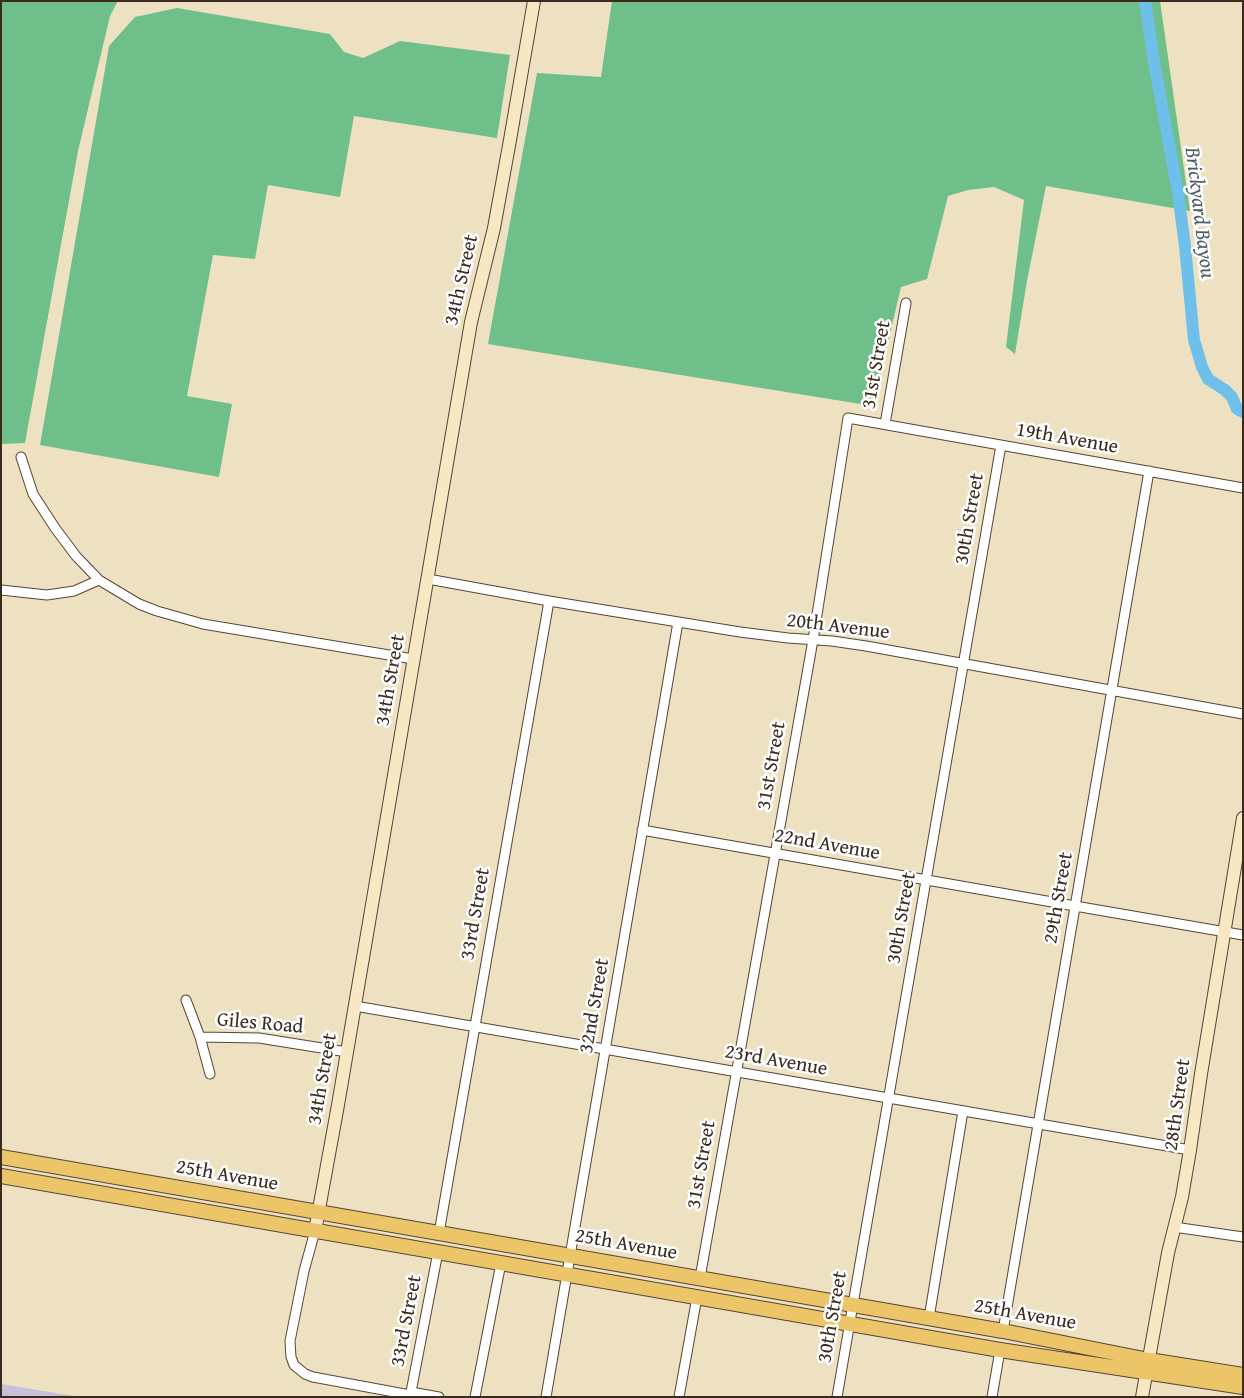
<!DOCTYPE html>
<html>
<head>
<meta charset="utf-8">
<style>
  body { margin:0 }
  #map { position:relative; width:1244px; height:1398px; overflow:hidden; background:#ede1c1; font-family:"Gentium Book Plus",serif }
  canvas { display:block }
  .frame { position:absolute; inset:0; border:2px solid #3b2a1e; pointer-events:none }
</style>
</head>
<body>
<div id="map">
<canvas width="1244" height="1398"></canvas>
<div class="frame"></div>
</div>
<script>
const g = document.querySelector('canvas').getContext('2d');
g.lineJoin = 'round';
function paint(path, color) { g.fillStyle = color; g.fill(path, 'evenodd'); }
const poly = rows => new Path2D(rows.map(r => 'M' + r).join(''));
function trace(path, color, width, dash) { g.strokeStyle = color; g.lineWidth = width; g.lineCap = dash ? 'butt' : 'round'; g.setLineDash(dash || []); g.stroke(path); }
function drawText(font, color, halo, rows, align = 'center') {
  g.font = font + ' "Gentium Book Plus",serif'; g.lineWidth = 5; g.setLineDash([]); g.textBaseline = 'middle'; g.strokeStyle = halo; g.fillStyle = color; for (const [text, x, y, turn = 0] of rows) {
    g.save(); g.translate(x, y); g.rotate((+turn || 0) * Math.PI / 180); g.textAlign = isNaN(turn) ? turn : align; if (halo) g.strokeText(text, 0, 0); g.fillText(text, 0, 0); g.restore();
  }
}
paint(poly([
  [1,1384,80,1397,1,1397]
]), '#c6c0da');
paint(poly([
  [1,1,118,1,110,16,78,151,25,443,1,444],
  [612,1,1160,1,1190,211,1046,186,1027,281,1015,354,1006,347,1024,200,994,187,968,190,948,196,927,279,901,287,873,406,488,344,537,73,601,77],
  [177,8,330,34,344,52,363,58,400,41,510,55,497,138,354,116,340,197,268,185,255,259,213,255,187,396,232,404,219,477,40,445,109,46,135,17]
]), '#6fbf8a');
trace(poly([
  [1145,1,1154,62,1178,193,1185,246,1194,340,1202,367,1208,379,1225,390,1232,397,1237,409,1243,412]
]), '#6ec0ea', 12);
const street = poly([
  [885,424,906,303],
  [21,457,33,494,55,528,76,556,99,580,139,604,157,611,203,624,413,659],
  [428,579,549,601,740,632,788,638,832,641,866,646,1243,714],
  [1,590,47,595,74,591,99,580],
  [642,830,1075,906,1243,935],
  [186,1000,200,1037,210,1074],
  [355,1006,1190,1150],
  [200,1037,259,1038,347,1052],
  [1174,1227,1243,1237],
  [315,1231,304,1271,290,1341,291,1357,294,1365,305,1374,313,1377,410,1395],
  [439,1233,549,601],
  [700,1278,813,640,848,418,1243,488],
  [929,1318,963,1111],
  [1003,1331,1149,471],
  [411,1392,439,1397],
  [410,1397,438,1252],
  [475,1397,501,1263],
  [546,1397,678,622],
  [679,1397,697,1297],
  [837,1397,1001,445],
  [992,1397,1000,1350]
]);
const secondary = poly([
  [315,1231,338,1105,471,322,494,228,510,140,534,1],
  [1142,1397,1168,1253,1182,1197,1190,1150,1201,1074,1243,818]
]);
const primary = poly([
  [1,1157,1003,1331,1149,1360,1243,1375],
  [1,1176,1000,1350,1243,1387]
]);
trace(street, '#564536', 11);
trace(secondary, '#564536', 14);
trace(primary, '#564536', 16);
trace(street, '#fff', 9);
trace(secondary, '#f7e8c3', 12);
trace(primary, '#ecc569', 14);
drawText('20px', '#3b2a1e', '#fff', [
  ["34th Street",462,280,-77],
  ["31st Street",877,365,-80],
  ["19th Avenue",1067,439,10],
  ["30th Street",970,519,-80],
  ["20th Avenue",838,627,7],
  ["34th Street",391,680,-80],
  ["31st Street",772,766,-80],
  ["22nd Avenue",827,845,10],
  ["29th Street",1059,898,-80],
  ["33rd Street",476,914,-80],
  ["30th Street",902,918,-80],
  ["32nd Street",595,1006,-80],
  ["Giles Road",260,1024,5],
  ["23rd Avenue",776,1061,10],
  ["34th Street",323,1079,-80],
  ["28th Street",1178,1105,-82],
  ["31st Street",702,1165,-80],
  ["25th Avenue",227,1176,10],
  ["25th Avenue",626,1245,10],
  ["25th Avenue",1025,1315,10],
  ["30th Street",833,1317,-80],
  ["33rd Street",407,1321,-79]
]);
drawText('italic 21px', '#4d5e65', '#fff', [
  ["Brickyard Bayou",1199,213,83]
]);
</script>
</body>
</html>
